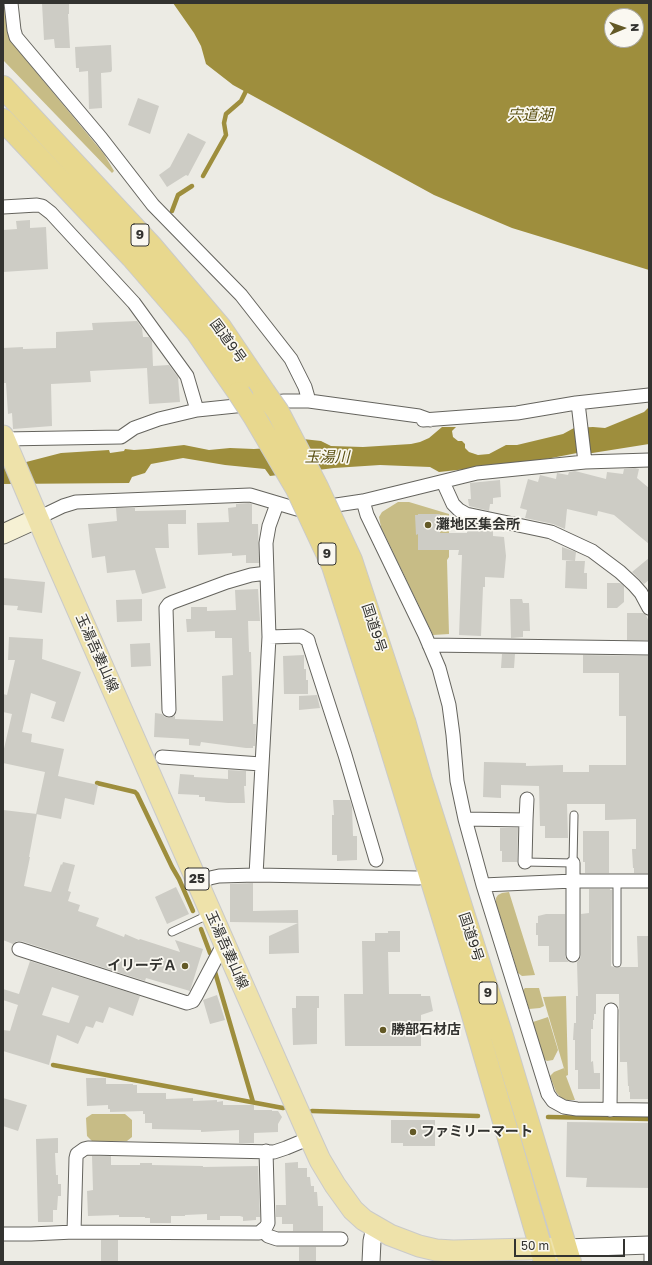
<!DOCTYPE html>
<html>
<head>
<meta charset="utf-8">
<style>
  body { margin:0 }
  #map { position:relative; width:652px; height:1265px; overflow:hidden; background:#ecebe4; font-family:"Golos Text",sans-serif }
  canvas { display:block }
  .frame { position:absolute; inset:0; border:4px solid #333330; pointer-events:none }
  .north { position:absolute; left:604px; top:8px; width:40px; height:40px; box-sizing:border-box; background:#faf8f1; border:1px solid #aaa9a4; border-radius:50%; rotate:88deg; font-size:11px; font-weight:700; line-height:16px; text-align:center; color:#333330 }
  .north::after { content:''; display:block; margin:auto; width:14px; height:18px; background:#635926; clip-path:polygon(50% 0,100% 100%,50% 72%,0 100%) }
  .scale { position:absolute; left:514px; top:1239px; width:111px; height:18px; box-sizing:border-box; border:2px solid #333330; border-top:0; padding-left:5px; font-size:12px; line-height:14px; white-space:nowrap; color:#333330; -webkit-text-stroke:3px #faf8f1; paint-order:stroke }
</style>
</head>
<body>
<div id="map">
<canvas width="652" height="1265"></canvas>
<div class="frame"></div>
<div class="north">N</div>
<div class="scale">50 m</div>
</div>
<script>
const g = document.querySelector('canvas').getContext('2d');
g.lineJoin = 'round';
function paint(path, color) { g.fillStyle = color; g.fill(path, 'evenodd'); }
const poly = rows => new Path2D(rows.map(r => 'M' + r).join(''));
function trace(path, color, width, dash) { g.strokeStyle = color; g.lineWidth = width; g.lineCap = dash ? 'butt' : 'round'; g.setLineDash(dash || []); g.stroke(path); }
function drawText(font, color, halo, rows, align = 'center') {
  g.font = font + ' "Golos Text","Noto Sans JP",sans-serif'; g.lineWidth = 3.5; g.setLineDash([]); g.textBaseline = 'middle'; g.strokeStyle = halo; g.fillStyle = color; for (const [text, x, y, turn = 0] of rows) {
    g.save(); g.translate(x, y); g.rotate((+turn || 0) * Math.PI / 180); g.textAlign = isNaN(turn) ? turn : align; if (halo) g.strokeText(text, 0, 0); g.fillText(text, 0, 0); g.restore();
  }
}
paint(poly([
  [3,3,4,3,6,12,7,31,12,43,104,154,114,171,112,173,3,60],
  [398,502,409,502,449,514,449,557,447,560,449,634,433,635,381,527,379,517,382,512],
  [509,892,535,975,522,976,518,973,496,903,496,898,498,895,502,893],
  [525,988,539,988,544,1006,540,1008,529,1009,523,990],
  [566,996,568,1075,566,1076,575,1100,567,1100,561,1098,556,1092,550,1076,554,1072,564,1068,565,1072,543,997],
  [548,1017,558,1050,553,1060,547,1061,544,1059,533,1022],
  [92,1114,125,1114,132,1120,132,1137,127,1141,92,1141,87,1136,86,1118]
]), '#c7bc86');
paint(poly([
  [173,3,649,3,649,270,512,228,434,195,233,85,206,64,201,46,194,33],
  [612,16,636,16,636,40,612,40],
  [649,407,649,444,586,454,577,453,531,462,439,472,430,467,380,465,334,468,270,476,265,469,225,465,183,458,151,464,145,473,132,477,129,483,3,484,3,468,61,453,109,450,110,453,124,451,125,449,134,450,148,449,184,445,209,450,230,448,254,449,269,448,303,439,321,441,331,446,363,447,411,444,420,442,429,438,442,427,456,427,452,431,453,437,458,441,462,441,465,444,465,448,469,452,478,455,489,454,506,445,517,445,563,434,574,428,593,427,605,428,644,412]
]), '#9e8e3d');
trace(poly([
  [203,176,226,135,224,123,226,114,241,101,248,87],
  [172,211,178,195,192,186],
  [97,783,135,792,137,794,172,867,179,879,193,911],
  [201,929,210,953],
  [215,972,253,1102],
  [53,1065,283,1108],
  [312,1111,478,1116],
  [548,1117,649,1119]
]), '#9e8e3d', 4.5);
paint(poly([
  [42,3,69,3,69,14,68,14,70,48,55,48,54,39,44,40],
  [111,45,112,70,111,72,101,73,102,108,89,109,88,71,79,72,79,68,76,68,75,47],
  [138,98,159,106,150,134,128,125],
  [188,133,206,142,188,176,186,175,167,187,159,175,170,167],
  [30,220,30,228,46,227,48,269,3,272,3,230,17,229,16,221],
  [137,321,142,328,143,337,149,337,152,341,153,366,169,365,178,377,180,402,149,404,147,368,90,371,91,382,51,384,52,426,13,429,12,413,8,414,6,383,3,383,3,348,23,347,23,349,56,348,56,332,93,330,92,323],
  [635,468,639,469,637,478,649,488,649,544,614,515,598,511,597,516,567,509,565,529,553,524,525,518,527,510,520,508,528,479,538,482,540,475,556,479,557,473,568,475,569,472,575,471,606,479,607,472,623,474,624,469],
  [500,480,501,497,493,498,493,504,490,504,489,511,469,506,468,499,471,499,470,483],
  [249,503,252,504,252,524,258,524,259,563,246,563,246,555,232,556,232,553,198,555,197,523,229,522,228,508,236,507,236,504],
  [116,508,135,508,135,511,186,510,186,524,168,524,169,548,155,548,166,588,142,594,135,570,107,573,105,556,92,558,88,524,117,521],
  [418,514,440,514,440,533,467,533,467,524,471,524,471,523,493,528,493,536,504,537,506,556,504,578,485,577,485,587,483,587,481,636,459,635,462,555,458,555,459,550,418,550,418,534,416,535,415,515,418,515],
  [562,547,576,552,575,561,562,560],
  [649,558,649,580,644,584,632,572],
  [566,561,585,561,584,573,587,573,587,589,565,588],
  [3,578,45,582,42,613,17,610,18,606,3,605],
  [607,583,620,583,624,586,624,602,617,608,607,608],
  [258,589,260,621,248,621,249,652,251,652,253,724,256,724,255,746,253,746,253,748,246,748,201,742,200,746,189,745,189,739,154,737,155,713,162,714,165,717,169,718,175,716,175,719,223,721,222,676,233,675,232,638,215,638,215,631,187,632,186,619,191,619,191,607,207,607,207,611,236,610,235,590],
  [142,599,142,621,117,622,116,600],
  [510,599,522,599,523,603,529,603,530,631,523,631,523,637,511,638],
  [627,613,643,613,646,615,649,622,649,640,627,640],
  [9,637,43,639,42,659,81,672,64,722,51,718,56,702,31,693,22,732,32,734,31,742,64,749,58,776,98,785,94,805,65,798,61,819,36,814,45,772,3,763,3,753,12,714,3,712,3,694,7,695,15,660,8,660],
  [150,643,151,666,131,667,130,644],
  [502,654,515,654,514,668,501,668],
  [304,655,304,669,306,669,306,680,308,680,308,694,284,694,283,656],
  [583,655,649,656,649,873,634,873,634,868,633,868,632,849,636,849,636,819,605,820,605,804,567,804,568,838,545,838,545,826,540,826,539,786,501,785,501,798,483,797,484,762,526,763,526,766,563,765,563,772,589,772,589,765,626,765,626,716,619,716,619,673,583,673],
  [317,695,320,708,299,710,299,696],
  [228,770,246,771,246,786,244,786,245,803,228,803,205,801,205,797,199,797,199,795,178,794,180,774,194,775,194,777,228,779],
  [333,800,350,800,352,807,353,836,357,836,357,860,337,861,337,855,332,855,332,815,334,815],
  [3,810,37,814,29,857,30,857,24,886,51,892,61,864,62,865,63,862,75,865,68,891,71,892,68,901,80,905,78,911,99,918,96,926,124,937,125,934,139,940,140,939,180,952,175,940,203,949,190,991,146,978,145,981,21,941,17,941,13,944,3,940],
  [500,828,518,828,517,862,502,862,502,851,500,851],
  [583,831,609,831,609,873,585,873,585,862,583,862],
  [253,883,253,911,298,910,299,953,269,954,269,936,298,923,230,922,230,884],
  [176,887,189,914,167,924,155,897],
  [589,889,610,889,610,890,612,890,611,966,617,968,620,967,638,967,637,936,649,936,649,1099,630,1099,630,1092,629,1092,629,1086,628,1086,627,1062,620,1062,619,994,596,994,596,1014,594,1014,594,1020,593,1020,593,1029,591,1029,591,1062,593,1061,594,1073,600,1073,600,1089,578,1089,578,1070,575,1070,575,1040,573,1040,574,1023,576,1023,576,996,578,996,577,962,580,959,581,955,581,914,589,913],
  [546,914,565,914,565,955,566,959,569,962,549,962,549,946,538,946,538,935,536,935,536,923,538,923,538,916],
  [388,931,400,931,400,952,388,952,389,994,421,994,421,996,430,996,433,1011,421,1015,421,1046,345,1046,344,994,363,994,362,941,375,941,375,933,388,933],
  [30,961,140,996,133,1016,109,1007,103,1023,96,1021,93,1028,86,1026,78,1044,57,1035,49,1065,3,1051,3,1030,10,1031,18,1005,3,1000,3,989,19,994],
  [52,987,79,996,69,1023,42,1015],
  [217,995,225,1020,210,1024,203,1000],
  [296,996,319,996,319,1008,317,1008,317,1044,293,1045,292,1008,296,1008],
  [86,1078,106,1078,106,1084,133,1084,133,1085,137,1085,137,1093,166,1093,166,1099,193,1098,193,1101,217,1100,217,1102,223,1101,223,1105,254,1105,254,1110,272,1110,272,1111,278,1111,282,1117,278,1124,278,1132,254,1133,254,1143,239,1143,239,1130,201,1132,201,1130,152,1129,152,1123,145,1123,145,1114,143,1114,143,1111,110,1112,110,1109,108,1109,108,1105,87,1106],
  [3,1098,27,1105,18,1131,3,1126],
  [391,1120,435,1120,435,1146,403,1146,403,1143,391,1143],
  [567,1122,649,1123,649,1188,586,1187,587,1178,566,1177],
  [58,1138,58,1153,55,1153,56,1175,58,1175,58,1184,61,1184,61,1196,58,1196,57,1210,53,1210,53,1222,38,1222,36,1139],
  [92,1156,111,1156,111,1165,140,1165,140,1163,152,1163,152,1165,203,1166,203,1167,258,1166,260,1217,256,1217,256,1220,243,1221,243,1217,240,1216,220,1216,220,1220,207,1220,207,1214,185,1215,185,1216,171,1216,171,1223,150,1223,150,1218,145,1218,145,1217,119,1217,119,1215,88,1216,87,1191,93,1190],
  [298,1162,298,1168,307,1168,307,1177,310,1177,311,1186,314,1186,314,1192,317,1192,318,1206,323,1206,323,1231,293,1231,293,1224,282,1224,282,1217,276,1217,276,1205,286,1205,285,1163],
  [101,1240,118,1240,118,1262,101,1262],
  [299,1247,316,1247,316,1262,299,1262]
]), '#cdccc5');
const service = poly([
  [525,862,573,863,574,815],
  [172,932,210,914],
  [617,963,617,881],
  [648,1262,648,1245]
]);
const minor = poly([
  [11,3,14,30,16,37,101,138,153,205,241,295,291,359,305,387,309,401],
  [3,207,37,205,42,206,51,213,134,303,187,376,197,410],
  [578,403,585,462],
  [423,420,517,413,576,403,649,395],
  [4,439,121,437,134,428,159,419,197,410,284,401,309,401,419,416,430,420],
  [443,482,453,504,459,510,466,514,551,532,592,551,620,572,634,585,641,593,649,608],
  [363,501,367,515,425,635,439,668,449,705,453,735,457,781,465,819,483,885,548,1094,553,1101,564,1107,577,1109,649,1110],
  [38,518,63,506,76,502,250,495,297,509,323,507,363,501,477,473,585,462,649,460],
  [269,637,301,636,308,640,309,644,345,755,376,860],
  [429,645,649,648],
  [169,710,166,608,169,604,173,602,227,582,251,575,267,573],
  [162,757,261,764],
  [465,819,526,820,525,862],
  [526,820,527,799],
  [256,875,269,637,266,543,269,526,277,504],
  [198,883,210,878,219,876,256,875,418,878,430,876],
  [483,885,574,881,649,881],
  [19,949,187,1003,193,1001,196,996,224,943],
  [573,955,573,863],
  [610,1110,611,1010],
  [263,1231,268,1236,277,1239,341,1239],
  [74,1232,76,1158,77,1154,84,1149,88,1148,274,1152,286,1148,310,1138],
  [3,1234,31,1234,74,1232,259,1233,266,1227,268,1223,266,1151]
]);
const tertiary = poly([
  [566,1248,649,1245],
  [371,1262,372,1241,375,1227]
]);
const secondary = poly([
  [3,534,38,518]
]);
const primary = poly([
  [3,436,50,547,310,1138,320,1160,335,1185,353,1210,364,1220,390,1235,419,1246,436,1250,453,1251,566,1248]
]);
const trunk = poly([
  [3,87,152,247,220,327,264,392],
  [3,120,132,257,197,332,239,393],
  [405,724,421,780,502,1036,570,1262],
  [385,728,470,1005,545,1262]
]);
trace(service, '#65645e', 9);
trace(minor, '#65645e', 15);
trace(tertiary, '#65645e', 19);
trace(secondary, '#65645e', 21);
trace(primary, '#cacac9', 23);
trace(trunk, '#cacac9', 24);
trace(service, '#fff', 7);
trace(minor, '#fff', 13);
trace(tertiary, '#fff', 17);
trace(secondary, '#f6f1d4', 19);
trace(primary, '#eee2aa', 21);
trace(trunk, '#e8d88e', 22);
const trunkBridge = poly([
  [264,392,278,412,317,487,351,560,405,724],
  [239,393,254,416,297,489,333,566,385,728]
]);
trace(trunkBridge, '#cacac9', 24, []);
trace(trunkBridge, '#e8d88e', 22);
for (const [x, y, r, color] of [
  [428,525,4,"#635926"],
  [185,966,4,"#635926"],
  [383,1030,4,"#635926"],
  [413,1132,4,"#635926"]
]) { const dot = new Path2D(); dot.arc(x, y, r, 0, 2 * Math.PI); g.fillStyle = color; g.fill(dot); trace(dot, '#faf8f1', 1.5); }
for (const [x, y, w] of [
  [140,235,18],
  [327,554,18],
  [197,879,24],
  [488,993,18]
]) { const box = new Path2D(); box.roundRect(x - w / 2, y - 11, w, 22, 3); g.fillStyle = '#faf8f1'; g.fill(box); trace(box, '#333330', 1); }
drawText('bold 13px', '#333330', null, [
  ["9",140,235],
  ["9",327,554],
  ["25",197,879],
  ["9",488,993]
]);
drawText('14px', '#333330', '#faf8f1', [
  ["国道9号",228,341,54],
  ["国道9号",374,628,72],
  ["玉湯吾妻山線",97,653,66],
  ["国道9号",471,937,72],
  ["玉湯吾妻山線",227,950,66]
]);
drawText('bold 14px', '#333330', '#faf8f1', [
  ["灘地区集会所",436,525],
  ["イリーデＡ",177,966,"right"],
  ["勝部石材店",391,1030],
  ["ファミリーマート",421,1132]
], 'left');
drawText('italic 15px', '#5b5012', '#faf8f1', [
  ["宍道湖",530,115],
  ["玉湯川",327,457]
]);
</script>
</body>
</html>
